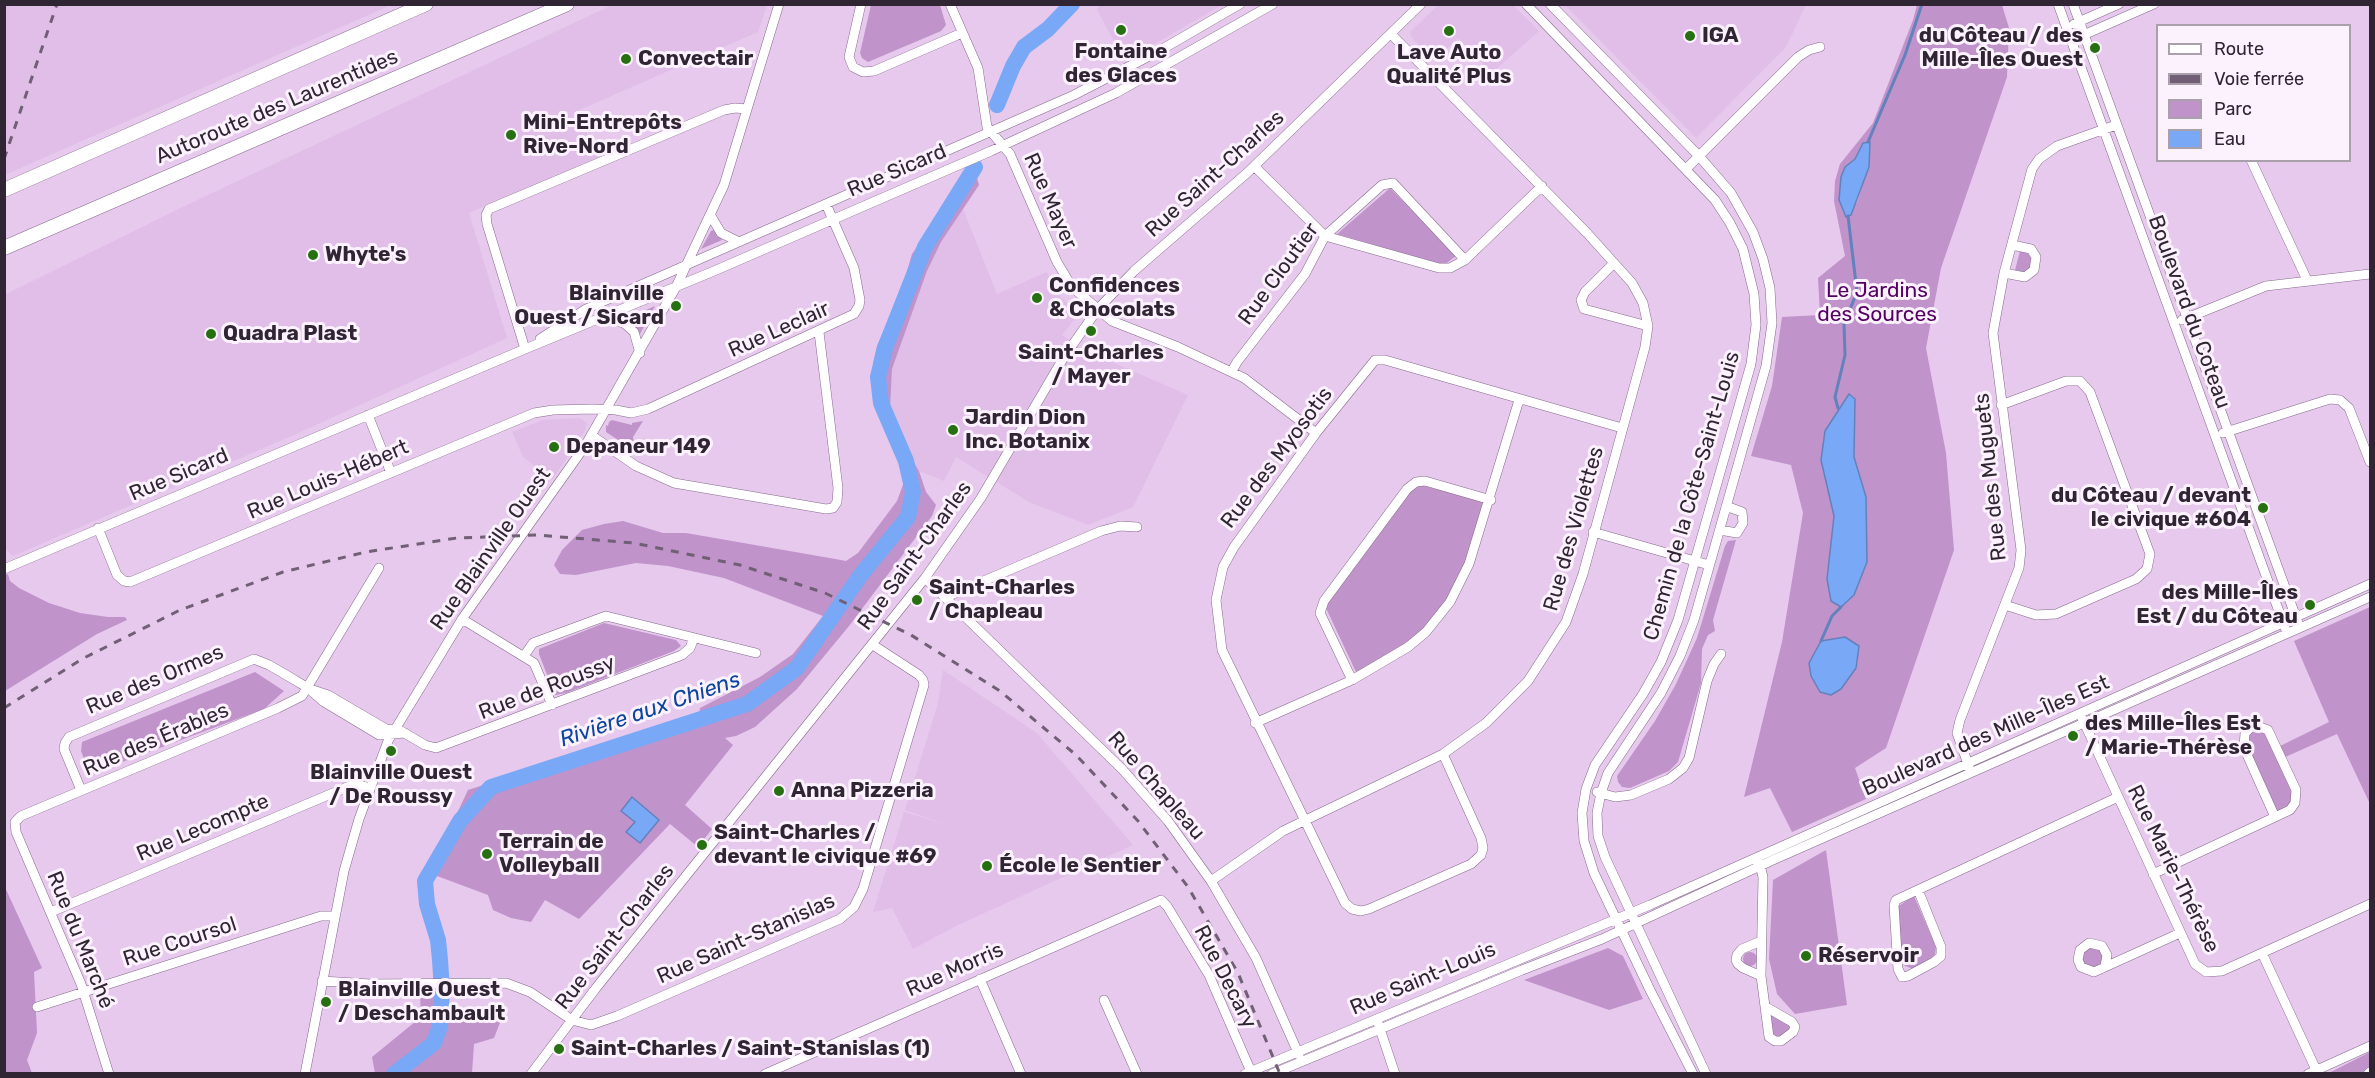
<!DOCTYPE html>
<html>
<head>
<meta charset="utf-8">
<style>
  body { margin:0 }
  #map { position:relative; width:2375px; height:1078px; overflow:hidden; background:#e6c9ed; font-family:Rubik,sans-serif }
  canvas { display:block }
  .frame { position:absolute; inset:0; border:6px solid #302533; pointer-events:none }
  .legend { position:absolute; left:2156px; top:24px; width:195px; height:138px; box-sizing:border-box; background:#fbf2fd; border:2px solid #aaa0ac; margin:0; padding:8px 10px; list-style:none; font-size:18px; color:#302533 }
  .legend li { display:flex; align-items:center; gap:12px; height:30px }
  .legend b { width:30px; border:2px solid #aaa0ac }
</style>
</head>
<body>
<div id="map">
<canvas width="2375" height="1078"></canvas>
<div class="frame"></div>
<ul class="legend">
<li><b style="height:8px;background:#fff"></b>Route</li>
<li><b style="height:8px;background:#716075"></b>Voie ferrée</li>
<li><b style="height:16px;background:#c093ca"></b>Parc</li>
<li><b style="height:16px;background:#79a8f7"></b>Eau</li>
</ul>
</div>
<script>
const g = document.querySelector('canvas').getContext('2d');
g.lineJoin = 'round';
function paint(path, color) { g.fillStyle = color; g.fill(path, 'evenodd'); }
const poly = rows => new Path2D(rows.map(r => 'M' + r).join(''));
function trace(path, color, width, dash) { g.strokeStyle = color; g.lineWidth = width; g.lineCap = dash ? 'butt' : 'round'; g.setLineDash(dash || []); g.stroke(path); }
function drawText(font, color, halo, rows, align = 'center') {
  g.font = font + ' Rubik,sans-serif'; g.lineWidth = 6; g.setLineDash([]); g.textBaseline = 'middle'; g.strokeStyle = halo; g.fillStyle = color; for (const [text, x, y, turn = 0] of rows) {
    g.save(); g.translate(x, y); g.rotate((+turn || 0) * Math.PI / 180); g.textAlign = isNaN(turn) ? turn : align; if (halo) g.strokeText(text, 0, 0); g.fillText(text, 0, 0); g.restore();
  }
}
paint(poly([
  [5,4,391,4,391,5,5,175],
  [1439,4,1513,5,1539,31,1492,73,1458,38,1435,61,1412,38,1410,32],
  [612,5,767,5,758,32,577,111,598,158,469,213,507,338,294,435,13,556,4,548,4,295,191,203],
  [1099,5,1099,4,1222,5,1125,61,1097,10],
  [1565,5,1806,5,1786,47,1696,138],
  [963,209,997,294,1047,272,1056,292,1078,315,1062,335,1084,350,1188,395,1133,507,1088,525,1029,502,956,457,944,481,919,471,902,443,893,427,890,410,892,369,927,271,941,242],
  [581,418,587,424,585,431,552,480,523,457,512,432,542,420],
  [943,670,1037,733,1133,845,956,926,913,949,892,908,873,912,904,812,945,824,905,810,938,703]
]), '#e1bee8');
paint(poly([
  [871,5,940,5,946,25,941,31,868,62,862,58,860,53],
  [1917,5,2002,5,2009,28,2007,77,1941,268,1926,348,1946,453,1954,550,1886,748,1855,768,1866,799,1792,832,1770,788,1744,797,1782,642,1803,513,1791,465,1751,456,1772,386,1782,317,1820,315,1818,278,1845,256,1834,201,1835,181,1840,164,1873,123,1913,20],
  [1870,142,1869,167,1863,184,1857,202,1846,216,1839,200,1841,177,1845,167,1855,159,1863,143],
  [1849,394,1855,399,1854,457,1866,497,1867,562,1854,595,1827,579,1834,516,1825,431],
  [968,177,977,178,979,185,941,242,927,271,892,369,890,410,893,427,919,471,926,492,936,505,932,516,849,626,797,689,755,727,736,736,725,738,733,745,685,805,712,829,698,847,670,824,579,919,545,900,531,922,511,918,493,910,488,895,429,873,468,790,699,716,700,708,760,677,793,654,823,616,724,578,668,566,636,563,576,575,560,574,554,565,562,550,582,530,604,524,623,521,663,533,686,533,841,560,846,561,858,553,897,501,904,482,900,463,880,419,874,386,873,364,877,346,900,295,912,254,962,183],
  [1390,188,1456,256,1444,265,1337,234],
  [713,230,722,240,701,249,711,231],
  [2020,251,2027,253,2032,259,2030,267,2024,272,2015,270],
  [655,306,640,334,633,323,626,319],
  [612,420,632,425,632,423,643,421,633,437,635,451,606,432,606,425,608,426,609,422],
  [1416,484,1487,502,1450,602,1408,647,1356,672,1325,606],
  [1736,540,1713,620,1715,631,1708,635,1702,649,1701,683,1678,762,1669,771,1630,788,1622,787,1618,782,1617,776,1655,721,1676,684,1697,638,1725,546,1728,541],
  [8,574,10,581,19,588,49,603,80,613,108,617,125,617,127,620,97,634,5,691,4,576],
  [2370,607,2370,804,2337,734,2283,758,2278,747,2329,722,2294,641],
  [604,623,676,640,681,646,674,651,566,693,555,695,539,654,539,649],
  [255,672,284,691,264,709,90,774,81,751,82,742],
  [2251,727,2268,730,2296,790,2295,803,2275,817,2244,748],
  [1826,850,1847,1005,1795,1014,1777,994,1769,959,1773,880],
  [4,885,42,968,34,972,37,1033,27,1060,32,1073,5,1073],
  [1914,896,1936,947,1935,955,1930,960,1913,969,1903,965,1900,961,1897,907],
  [2098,945,2105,959,2098,968,2083,964,2081,953,2083,949],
  [1608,948,1623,956,1643,999,1609,1010,1524,980],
  '1743 959a7 7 0 1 1 14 0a7 7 0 1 1-14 0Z',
  [447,994,449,1012,489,1011,503,1015,494,1038,474,1044,472,1073,375,1073,372,1057,421,1017,420,995],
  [1769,1013,1790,1024,1791,1030,1780,1039,1772,1036],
  [2370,1052,2370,1069,2360,1073,2327,1074]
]), '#c093ca');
const water = poly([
  [1870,142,1869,167,1851,215,1846,217,1839,200,1841,177,1845,167,1855,159,1863,143,1870,142],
  [1849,394,1855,399,1854,457,1866,497,1867,562,1854,595,1841,607,1831,601,1827,579,1834,516,1821,460,1825,431,1849,394],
  [1845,637,1859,646,1856,668,1841,689,1831,695,1820,692,1811,676,1809,663,1821,641,1845,637],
  [632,797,659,820,640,843,626,832,635,822,621,811,632,797]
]);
paint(water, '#79a8f7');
trace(water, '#6381bc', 1.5);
trace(poly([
  [1868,142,1905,55,1922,4],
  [1838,408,1835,397,1845,355,1844,324,1857,292,1848,216],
  [1821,641,1832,616,1841,607]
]), '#6381bc', 3);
trace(poly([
  [997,105,1013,66,1024,47,1048,29,1072,4],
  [394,1074,434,1043,440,1026,442,991,440,960,438,940,427,904,425,881,460,821,491,787,747,704,797,668,860,576,908,517,913,492,906,461,881,403,878,377,885,348,925,247,975,167]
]), '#79a8f7', 16);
const minor = poly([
  [861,4,849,57,853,67,863,72,874,71,962,33],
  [950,4,978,68,987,127,1010,154,1057,262,1072,287,1112,321,1178,347,1244,378,1316,433],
  [1526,4,1715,200,1730,223,1743,249,1754,294,1756,325,1751,364,1678,620,1661,662,1643,694,1595,765,1586,789,1582,813,1584,841,1594,873,1650,990,1693,1074],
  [1550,4,1699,156,1731,193,1753,232,1763,259,1770,288,1772,323,1766,366,1694,620,1680,656,1661,693,1608,773,1601,793,1597,813,1598,836,1605,857,1706,1074],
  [2058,4,2285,628],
  [2073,4,2298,623],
  [2074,24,2119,4],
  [2079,37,2154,4],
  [2251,160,2307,280],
  [1255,167,1325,236,1439,268,1450,268,1465,260,1542,186],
  [1687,168,1798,57,1809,50,1820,47],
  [711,216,721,233,739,242],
  [1614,263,1585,292,1581,300,1584,309,1648,326],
  [2004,273,2025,277,2034,270,2036,257,2031,249,2012,245],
  [607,316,625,324,634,332,640,353],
  [2182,320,2266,286,2370,274],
  [540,339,586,309,1074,95,1159,51,1240,4],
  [525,349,487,224,486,215,489,209,724,110,735,108,747,109],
  [1232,371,1237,362,1305,274,1325,236,1382,185,1393,183,1465,260],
  [2001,405,2066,381,2080,381,2090,392,2150,554,2147,569,2136,579,2056,614,2036,615,2005,605],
  [368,415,391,473],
  [2223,433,2330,399,2340,400,2349,408,2370,462],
  [591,435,636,466,674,483,826,509,833,508,837,502,838,488,819,332],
  [98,528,117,575,124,581,130,582,534,413,553,410,592,409,616,410,631,413,648,409,854,314,859,306,860,300,854,268,826,204],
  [1720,530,1737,533,1743,523,1742,512,1726,506],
  [1593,532,1709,565],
  [4,569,525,349,714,271,991,151,1116,93,1273,4],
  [925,578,1122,769,1168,821,1211,881,1256,958,1299,1055],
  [946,597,1101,531,1120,526,1137,527],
  [462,619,534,663,552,705],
  [524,656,533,643,606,616,756,653],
  [1352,680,1320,613,1324,601,1407,489,1416,482,1425,481,1491,500],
  [313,690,328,695,386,729,401,731,425,745,436,748,682,655,690,648,694,638],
  [2082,718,2195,964,2206,972,2222,971,2370,904],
  [1255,723,1352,680,1408,647,1426,632,1450,602,1469,564,1519,400],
  [1443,754,1481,838,1483,848,1481,855,1471,864,1369,909,1361,911,1352,909,1345,903,1222,650,1216,600,1223,567,1234,547,1316,433,1375,360,1385,360,1622,428],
  [1969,767,1957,733,1960,720,2019,568,2021,550,1993,333,2004,273,2032,169,2039,159,2057,146,2116,125],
  [81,790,64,749,65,743,69,737,254,659,269,665,288,676,308,688,324,702,379,735,405,733],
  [1597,792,1615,797,1631,795,1669,779,1683,768,1689,758,1707,681,1714,664,1721,654],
  [1759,861,1763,877,1761,976,1769,1037,1775,1041,1781,1041,1793,1032,1795,1027,1792,1022,1766,1007],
  [2153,874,2290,810,2295,803,2296,790,2268,730,2260,727,2251,727,2245,733,2244,748,2275,817],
  [1211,881,1283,831,1443,754,1486,723,1528,681,1566,622,1583,574,1645,347,1648,326,1643,303,1632,283,1587,233,1391,34],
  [1918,890,1941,947,1941,956,1934,962,1908,976,1902,977,1898,969,1894,905,1896,900,2118,797],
  [51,912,352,785,360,785,370,788],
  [1761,941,1742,949,1737,955,1736,960,1738,964,1743,968,1761,976],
  [2262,953,2318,1074],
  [2105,966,2107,955,2102,946,2089,943,2080,950,2078,960,2081,967,2094,972,2180,933],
  [980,979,1021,1074],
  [322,981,370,984,506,983,530,992,572,1020,591,1025,617,1016,840,919,854,907,863,889,924,685,923,680,919,675,873,645],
  [1104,1000,1137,1074],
  [37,1007,321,916,334,916],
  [1378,1023,1395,1074],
  [109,1074,81,984,16,832,15,822,21,816,278,708,302,696,379,568],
  [305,1074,344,871,359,819,388,741,462,619,585,446,676,287,724,185,779,4],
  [531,1074,596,988,925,578,981,498,1064,357,1097,310,1134,271,1247,173,1421,4],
  [765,1074,1161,900,1167,906,1209,975,1252,1074],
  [1245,1074,1650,905,2370,584],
  [1272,1074,1522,970,1602,939,1773,860,2370,597],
  [2308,1074,2370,1046],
  [2368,1074,2370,1072]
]);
const highway = poly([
  [4,190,426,4],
  [4,248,567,4]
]);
trace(minor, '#866b8c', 10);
trace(highway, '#866b8c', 15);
trace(minor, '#fff', 9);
trace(highway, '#fff', 14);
trace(poly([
  [4,159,57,4],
  [4,708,82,659,180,610,283,572,366,552,457,538,537,535,634,543,740,565,825,593,911,635,1000,691,1076,755,1138,821,1188,887,1238,973,1280,1074]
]), '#716075', 3, [8, 8]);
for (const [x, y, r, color] of [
  [1121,30,6,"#277012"],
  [1449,31,6,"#277012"],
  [1690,36,6,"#277012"],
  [2095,48,6,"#277012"],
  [626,59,6,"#277012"],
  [511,135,6,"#277012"],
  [313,255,6,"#277012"],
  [1037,298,6,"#277012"],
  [676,306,6,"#277012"],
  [1091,331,6,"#277012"],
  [211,334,6,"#277012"],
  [953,430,6,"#277012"],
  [554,447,6,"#277012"],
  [2263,508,6,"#277012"],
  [917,600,6,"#277012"],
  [2310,605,6,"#277012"],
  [2073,736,6,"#277012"],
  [391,751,6,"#277012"],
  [779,791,6,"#277012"],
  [702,845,6,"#277012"],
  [487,854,6,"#277012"],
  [987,866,6,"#277012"],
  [1806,956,6,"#277012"],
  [326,1002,6,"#277012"],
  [559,1049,6,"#277012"]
]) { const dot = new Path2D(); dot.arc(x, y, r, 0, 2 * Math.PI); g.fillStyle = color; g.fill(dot); trace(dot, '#fbf2fd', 2); }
drawText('bold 21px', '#302533', '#fbf2fd', [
  ["IGA",1702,36],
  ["du Côteau / des",2083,36,"right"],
  ["Mille-Îles Ouest",2083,60,"right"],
  ["Fontaine",1121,52,"center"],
  ["des Glaces",1121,76,"center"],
  ["Lave Auto",1449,53,"center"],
  ["Qualité Plus",1449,77,"center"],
  ["Convectair",638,59],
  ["Mini-Entrepôts",523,123],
  ["Rive-Nord",523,147],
  ["Whyte's",325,255],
  ["Confidences",1049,286],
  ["& Chocolats",1049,310],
  ["Blainville",664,294,"right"],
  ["Ouest / Sicard",664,318,"right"],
  ["Quadra Plast",223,334],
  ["Saint-Charles",1091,353,"center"],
  ["/ Mayer",1091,377,"center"],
  ["Jardin Dion",965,418],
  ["Inc. Botanix",965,442],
  ["Depaneur 149",566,447],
  ["du Côteau / devant",2251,496,"right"],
  ["le civique #604",2251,520,"right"],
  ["Saint-Charles",929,588],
  ["/ Chapleau",929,612],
  ["des Mille-Îles",2298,593,"right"],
  ["Est / du Côteau",2298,617,"right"],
  ["des Mille-Îles Est",2085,724],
  ["/ Marie-Thérèse",2085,748],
  ["Blainville Ouest",391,773,"center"],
  ["/ De Roussy",391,797,"center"],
  ["Anna Pizzeria",791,791],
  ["Saint-Charles /",714,833],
  ["devant le civique #69",714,857],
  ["Terrain de",499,842],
  ["Volleyball",499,866],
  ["École le Sentier",999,866],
  ["Réservoir",1818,956],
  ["Blainville Ouest",338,990],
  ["/ Deschambault",338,1014],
  ["Saint-Charles / Saint-Stanislas (1)",571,1049]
], 'left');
drawText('21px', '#302533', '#fbf2fd', [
  ["Autoroute des Laurentides",277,107,-23],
  ["Rue Sicard",897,171,-23],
  ["Rue Saint-Charles",1215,174,-42],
  ["Rue Mayer",1050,201,66],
  ["Rue Cloutier",1279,274,-54],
  ["Boulevard du Coteau",2189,312,70],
  ["Rue Leclair",779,330,-24],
  ["Rue des Myosotis",1277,458,-53],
  ["Rue Sicard",179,475,-23],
  ["Rue des Muguets",1991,477,-96],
  ["Rue Louis-Hébert",328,480,-23],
  ["Chemin de la Côte-Saint-Louis",1692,496,-74],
  ["Rue des Violettes",1574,529,-74],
  ["Rue Blainville Ouest",491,549,-55],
  ["Rue Saint-Charles",915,556,-54],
  ["Rue des Ormes",155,680,-23],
  ["Rue de Roussy",547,688,-21],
  ["Boulevard des Mille-Îles Est",1986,736,-24],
  ["Rue des Érables",156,740,-23],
  ["Rue Chapleau",1156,786,49],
  ["Rue Lecompte",203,828,-23],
  ["Rue Marie-Thérèse",2173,869,64],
  ["Rue Saint-Charles",615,937,-52],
  ["Rue Saint-Stanislas",746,939,-24],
  ["Rue du Marché",80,940,68],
  ["Rue Coursol",180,942,-18],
  ["Rue Morris",955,970,-24],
  ["Rue Decary",1225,977,63],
  ["Rue Saint-Louis",1423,979,-23]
]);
drawText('21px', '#540063', '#fbf2fd', [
  ["Le Jardins",1877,291],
  ["des Sources",1877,315]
]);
drawText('italic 22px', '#0c459e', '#fbf2fd', [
  ["Rivière aux Chiens",650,710,-19]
]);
</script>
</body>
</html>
